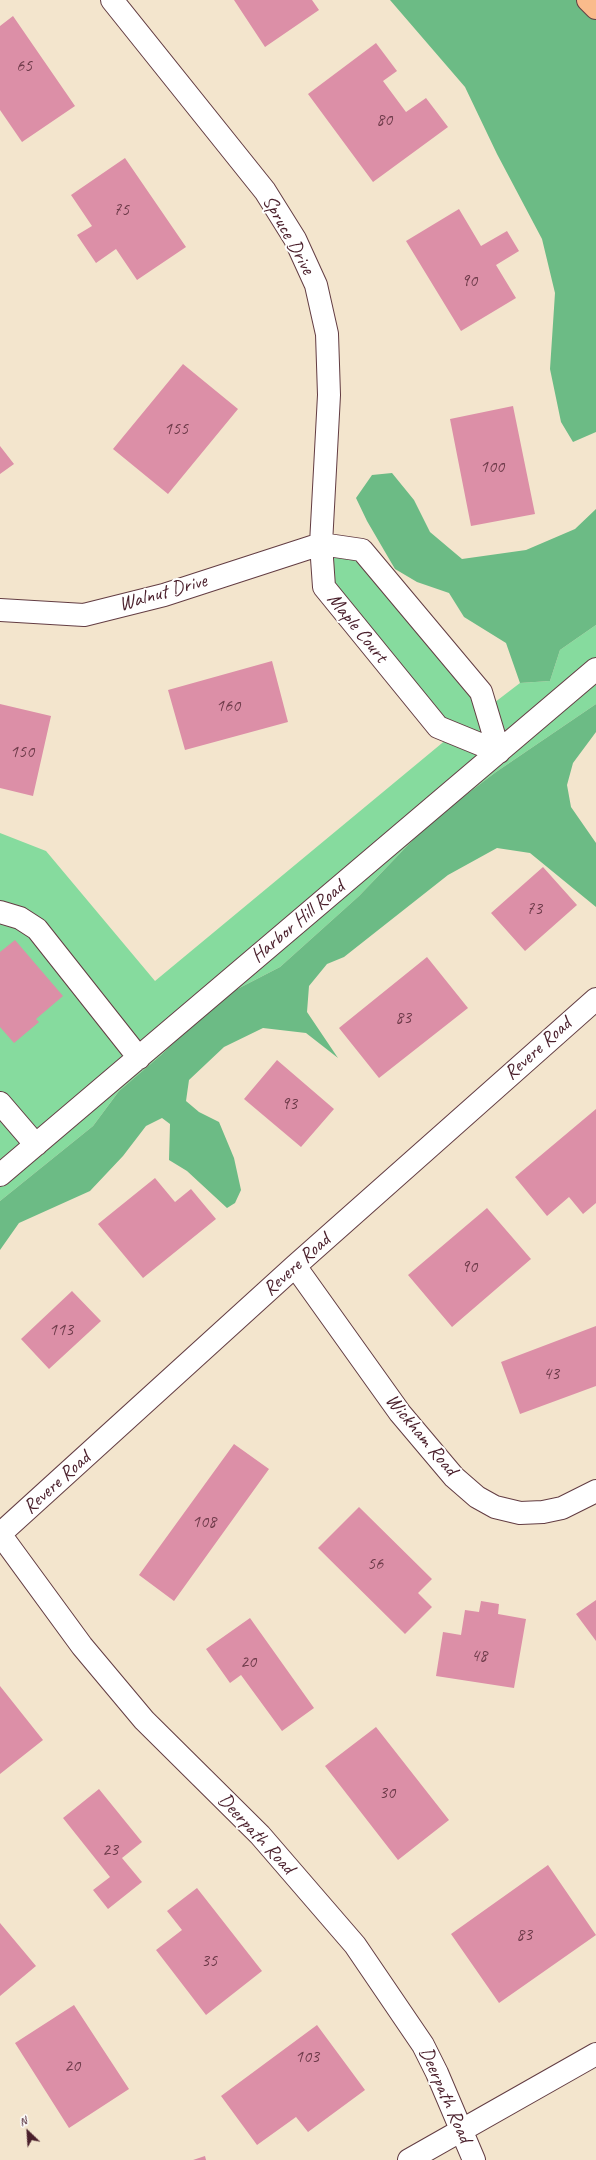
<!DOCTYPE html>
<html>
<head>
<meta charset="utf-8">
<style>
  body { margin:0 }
  #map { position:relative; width:596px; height:2160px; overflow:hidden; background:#f3e5cd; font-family:Caveat,sans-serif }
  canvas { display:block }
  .north { position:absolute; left:8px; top:2112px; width:40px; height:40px; -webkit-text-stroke:3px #fff; paint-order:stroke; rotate:335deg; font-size:11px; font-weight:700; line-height:16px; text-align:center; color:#4a1f2b }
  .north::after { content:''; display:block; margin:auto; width:14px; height:18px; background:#4a1f2b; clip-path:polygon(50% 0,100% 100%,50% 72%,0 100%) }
</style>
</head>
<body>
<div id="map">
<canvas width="596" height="2160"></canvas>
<div class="north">N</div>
</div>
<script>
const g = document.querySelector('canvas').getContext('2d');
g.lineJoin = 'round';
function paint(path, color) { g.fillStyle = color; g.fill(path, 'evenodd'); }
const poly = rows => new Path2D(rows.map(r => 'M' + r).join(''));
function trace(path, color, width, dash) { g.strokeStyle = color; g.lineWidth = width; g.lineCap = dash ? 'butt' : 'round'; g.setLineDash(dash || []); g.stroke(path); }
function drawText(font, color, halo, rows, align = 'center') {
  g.font = font + ' Caveat,sans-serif'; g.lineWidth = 4; g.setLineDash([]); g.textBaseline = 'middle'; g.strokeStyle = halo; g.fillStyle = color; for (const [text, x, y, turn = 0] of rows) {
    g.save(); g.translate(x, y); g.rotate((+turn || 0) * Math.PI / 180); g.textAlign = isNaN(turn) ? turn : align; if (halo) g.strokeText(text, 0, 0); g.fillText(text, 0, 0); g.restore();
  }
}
paint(poly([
  [321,544,362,550,486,709,520,683,550,681,560,650,596,625,596,704,496,772,431,821,359,896,280,967,220,998,161,1055,119,1091,93,1126,0,1201,0,833,46,851,155,981,453,734,324,587]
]), '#86db9e');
paint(poly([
  [390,0,582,0,596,15,596,432,573,442,561,422,550,369,555,293,542,239,497,154,465,87],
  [392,473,414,500,430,532,462,559,526,550,575,529,596,509,596,625,560,650,550,681,520,683,506,643,464,617,449,593,417,582,395,569,367,521,356,498,372,475],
  [596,704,596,732,573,763,567,785,571,807,596,843,596,907,530,853,497,848,448,875,344,957,327,964,309,986,307,1012,338,1058,306,1033,263,1028,224,1047,189,1080,186,1101,199,1112,219,1122,234,1158,241,1190,235,1203,227,1208,187,1171,169,1160,170,1124,162,1118,146,1126,123,1156,90,1191,19,1223,0,1250,0,1201,93,1126,119,1091,161,1055,220,998,280,967,359,896,431,821,496,772]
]), '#6cbb85');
paint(poly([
  [234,0,312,0,319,10,265,47],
  [13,16,75,106,22,142,0,110,0,26],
  [376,43,397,71,383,81,406,112,426,98,448,127,373,182,308,94],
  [125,158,186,247,137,280,116,249,96,263,77,235,92,226,71,195],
  [459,209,481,246,507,231,519,251,496,265,516,298,461,331,406,241],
  [183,364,238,409,168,494,113,449],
  [513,406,535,514,471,526,450,419],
  [0,446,14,464,0,474],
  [272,661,288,722,185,750,168,690],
  [0,704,51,716,33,796,0,788],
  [543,867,577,905,525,951,491,913],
  [15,940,63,996,36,1019,39,1022,14,1043,0,1027,0,952],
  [427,957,468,1008,379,1078,339,1028],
  [277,1060,334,1109,301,1147,244,1099],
  [596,1109,596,1203,583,1214,569,1197,547,1216,515,1177],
  [155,1178,175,1202,191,1189,216,1219,143,1278,98,1224],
  [487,1208,531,1259,452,1327,408,1275],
  [72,1291,101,1321,49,1369,21,1339],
  [596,1326,596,1386,520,1414,501,1362],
  [234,1444,269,1469,174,1601,139,1575],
  [359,1507,432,1579,418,1593,432,1607,405,1634,318,1548],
  [596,1600,596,1641,576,1614],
  [481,1601,499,1604,498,1614,526,1619,514,1688,436,1676,443,1632,461,1635,465,1610,479,1612],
  [250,1618,314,1708,282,1731,241,1675,230,1683,206,1649],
  [0,1686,43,1740,0,1774],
  [376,1727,449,1820,398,1860,325,1766],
  [99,1789,142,1842,122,1858,142,1882,108,1909,93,1890,110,1877,63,1818],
  [548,1865,596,1935,499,2003,451,1934],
  [197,1888,262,1971,206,2015,156,1950,182,1930,167,1911],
  [0,1923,36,1966,0,1996],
  [74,2005,129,2089,69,2128,15,2043],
  [317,2025,365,2090,308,2132,296,2117,257,2145,221,2096],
  [205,2156,206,2160,193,2160]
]), '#dc8fa7');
const minor = poly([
  [321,544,362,550,481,692,499,752,438,727,324,587,321,544],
  [0,610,84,615,164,595,321,544,329,395,327,334,316,285,295,239,265,191,112,0],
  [0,912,20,918,37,929,139,1058],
  [0,1103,36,1145],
  [0,1175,596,669],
  [295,1266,400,1413,454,1477,477,1497,495,1507,520,1513,543,1512,562,1508,596,1491],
  [0,1534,295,1266,596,999],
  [0,1534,82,1646,144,1720,260,1835,355,1945,423,2045,437,2073,474,2160],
  [409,2160,596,2054]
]);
const major = poly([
  [588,0,596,8]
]);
trace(minor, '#633d43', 24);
trace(major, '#633d43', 24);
trace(minor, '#fff', 22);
trace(major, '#fabb8c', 22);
drawText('18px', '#6e3b4a', null, [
  ["65",24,66],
  ["80",384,120],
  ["75",121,210],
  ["90",469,281],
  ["155",176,429],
  ["100",492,467],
  ["160",228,706],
  ["150",22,752],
  ["73",534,909],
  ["83",403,1018],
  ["93",289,1104],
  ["90",469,1267],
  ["113",61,1330],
  ["43",551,1374],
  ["108",204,1522],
  ["56",375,1564],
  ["48",479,1656],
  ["20",248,1662],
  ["30",387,1793],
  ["23",110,1850],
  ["83",524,1935],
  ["35",209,1961],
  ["103",307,2057],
  ["20",72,2066]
]);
drawText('20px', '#4a1f2b', '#fff', [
  ["Spruce Drive",288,235,61],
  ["Walnut Drive",163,593,-16],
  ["Maple Court",357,628,51],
  ["Harbor Hill Road",298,922,-40],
  ["Revere Road",538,1049,-42],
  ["Revere Road",297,1265,-42],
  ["Wickham Road",421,1435,50],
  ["Revere Road",57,1483,-42],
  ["Deerpath Road",256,1834,47],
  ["Deerpath Road",445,2095,66]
]);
</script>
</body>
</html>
